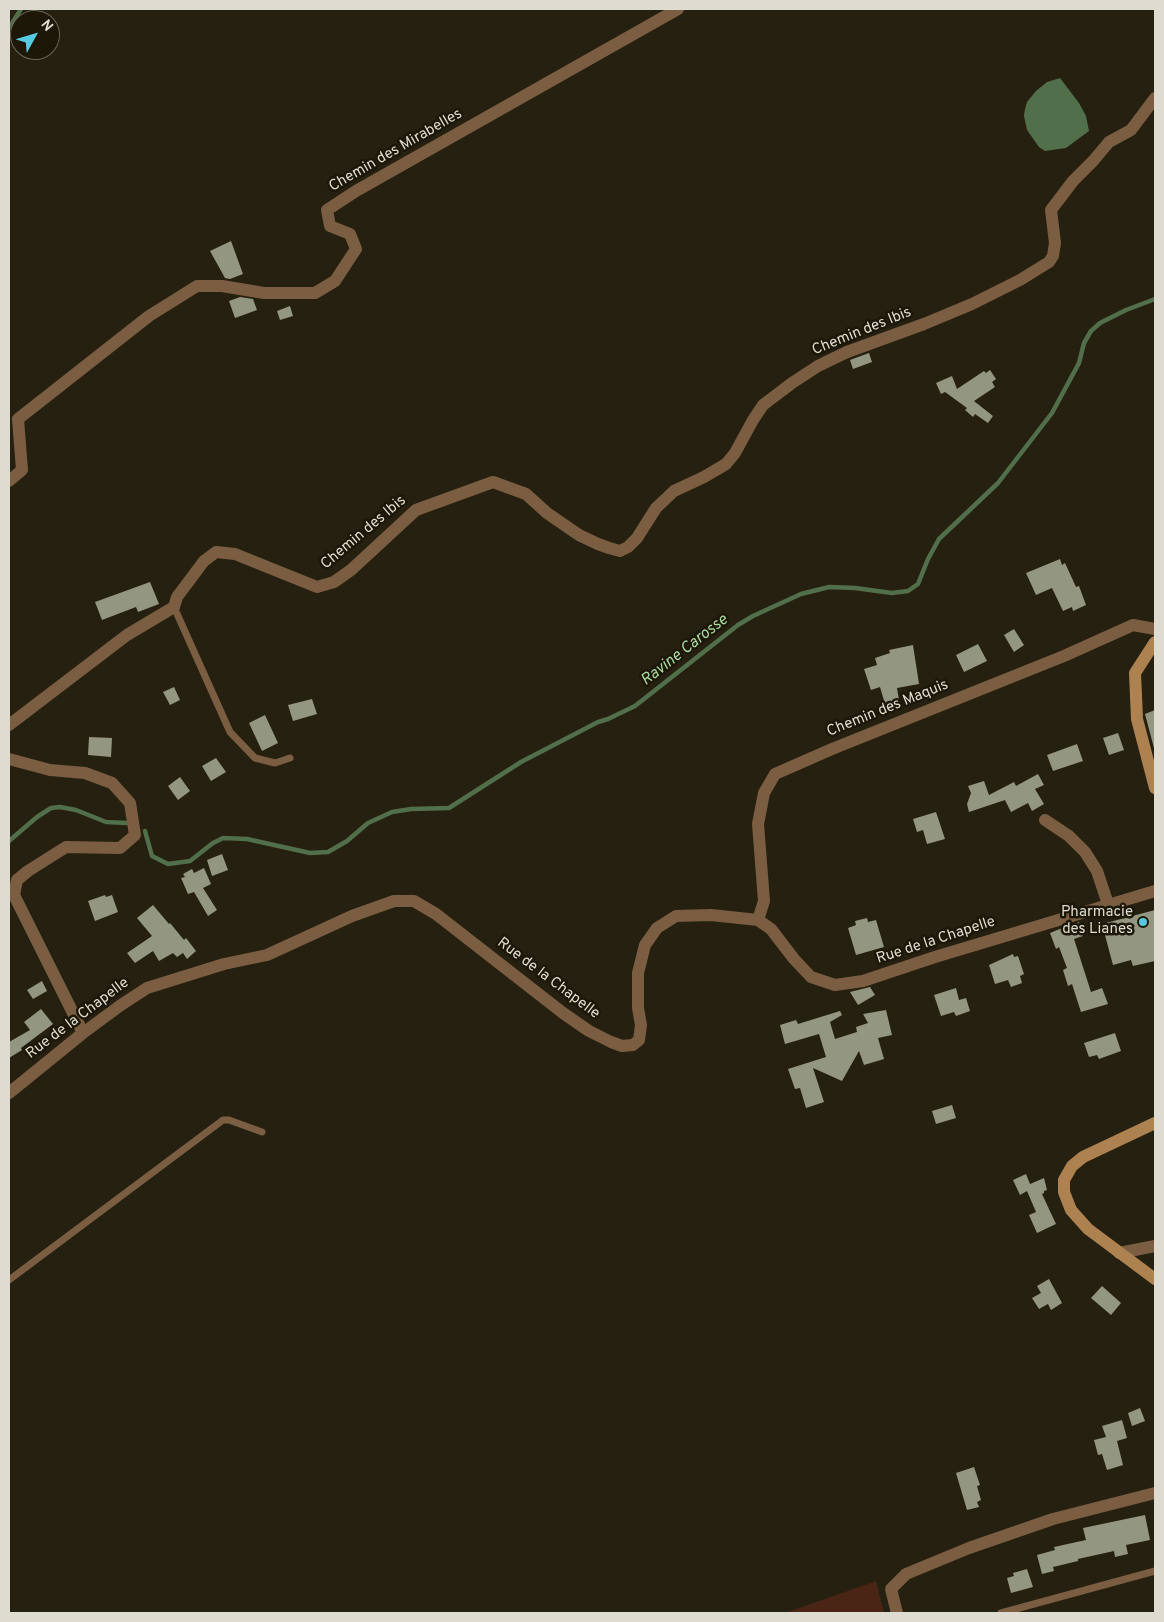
<!DOCTYPE html>
<html>
<head>
<meta charset="utf-8">
<style>
  body { margin:0 }
  #map { position:relative; width:1164px; height:1622px; overflow:hidden; background:#262010; font-family:Overpass,sans-serif }
  canvas { display:block }
  .frame { position:absolute; inset:0; border:10px solid #dedbd0; pointer-events:none }
  .north { position:absolute; left:10px; top:10px; width:50px; height:50px; box-sizing:border-box; background:#1c1707; border:1px solid #6a6557; border-radius:50%; rotate:51deg; font-size:14px; font-weight:700; line-height:20px; text-align:center; color:#dedbd0 }
  .north::after { content:''; display:block; margin:auto; width:18px; height:22px; background:#55cae0; clip-path:polygon(50% 0,100% 100%,50% 72%,0 100%) }
</style>
</head>
<body>
<div id="map">
<canvas width="1164" height="1622"></canvas>
<div class="frame"></div>
<div class="north">N</div>
</div>
<script>
const g = document.querySelector('canvas').getContext('2d');
g.lineJoin = 'round';
function paint(path, color) { g.fillStyle = color; g.fill(path, 'evenodd'); }
const poly = rows => new Path2D(rows.map(r => 'M' + r).join(''));
function trace(path, color, width, dash) { g.strokeStyle = color; g.lineWidth = width; g.lineCap = dash ? 'butt' : 'round'; g.setLineDash(dash || []); g.stroke(path); }
function drawText(font, color, halo, rows, align = 'center') {
  g.font = font + ' Overpass,sans-serif'; g.lineWidth = 5; g.setLineDash([]); g.textBaseline = 'middle'; g.strokeStyle = halo; g.fillStyle = color; for (const [text, x, y, turn = 0] of rows) {
    g.save(); g.translate(x, y); g.rotate((+turn || 0) * Math.PI / 180); g.textAlign = isNaN(turn) ? turn : align; if (halo) g.strokeText(text, 0, 0); g.fillText(text, 0, 0); g.restore();
  }
}
paint(poly([
  [876,1581,884,1613,785,1613]
]), '#4a2515');
paint(poly([
  [1060,78,1079,103,1086,116,1089,131,1066,148,1045,151,1039,147,1027,130,1024,116,1025,109,1027,102,1036,91,1047,82]
]), '#516f4a');
trace(poly([
  [9,28,21,9],
  [145,831,152,856,168,864,190,861,213,843,223,838,247,839,310,853,328,852,347,841,368,823,392,812,411,809,449,808,521,762,598,722,608,719,635,706,738,625,753,616,801,594,829,587,855,588,892,593,908,591,918,584,928,559,939,539,998,483,1052,413,1079,363,1084,343,1091,331,1100,323,1126,310,1155,299],
  [9,841,37,817,51,808,60,807,76,810,106,822,127,823]
]), '#516f4a', 4.5);
paint(poly([
  [231,241,243,274,230,279,225,278,210,251],
  [240,297,253,299,257,310,235,318,229,301],
  [290,306,293,316,280,320,277,311],
  [869,353,872,362,853,369,850,360],
  [990,370,996,379,992,382,995,387,974,401,993,416,988,423,975,414,973,417,965,410,967,408,945,392,941,394,936,383,952,376,957,389,984,371,986,373],
  [1060,559,1062,565,1065,563,1076,587,1079,586,1086,605,1073,611,1072,607,1063,611,1052,588,1036,595,1026,573],
  [150,582,159,604,138,612,136,607,102,620,95,602],
  [1014,629,1024,645,1014,652,1004,635],
  [978,644,987,661,964,672,956,655],
  [913,645,919,684,897,688,899,700,885,704,880,687,871,690,864,669,877,665,875,658,890,653,889,650],
  [174,687,180,700,170,705,163,692],
  [312,699,317,714,293,721,288,705],
  [1155,710,1155,748,1154,748,1145,714],
  [265,715,278,743,262,751,249,723],
  [1118,733,1124,750,1109,755,1103,738],
  [89,737,112,738,111,757,88,755],
  [1077,744,1083,761,1053,771,1047,755],
  [216,758,226,772,211,781,202,766],
  [1038,774,1044,785,1035,789,1044,804,1032,811,1028,803,1011,812,1005,800,969,812,967,804,971,793,968,786,984,781,989,795,1014,782,1016,786],
  [180,777,190,791,178,800,168,786],
  [936,812,945,839,927,844,923,830,917,832,913,819],
  [222,854,228,870,212,876,207,860],
  [204,868,211,884,203,888,217,910,208,916,194,892,188,894,181,878,185,877,183,874,192,869,194,873],
  [105,895,106,897,112,895,118,912,95,921,88,901],
  [153,905,169,924,170,923,184,940,186,938,196,951,187,959,183,953,177,957,173,953,159,961,153,951,135,963,127,953,152,936,137,918],
  [1155,910,1155,961,1133,966,1131,960,1113,965,1102,924],
  [867,918,868,922,876,920,884,947,856,955,848,928,856,925,855,921],
  [1079,922,1083,936,1074,939,1091,992,1102,988,1108,1004,1081,1012,1072,984,1068,986,1063,970,1067,968,1059,947,1056,949,1050,933,1062,928,1063,930],
  [1013,954,1014,957,1018,956,1024,974,1020,976,1022,983,1011,987,1008,980,995,984,989,965],
  [42,981,47,991,33,999,27,990],
  [870,987,875,995,858,1005,850,992],
  [956,988,959,1000,966,998,970,1011,956,1016,954,1012,941,1016,934,995],
  [41,1009,53,1024,21,1048,22,1050,9,1058,9,1042,30,1030,24,1022],
  [886,1010,892,1035,878,1038,884,1059,864,1065,859,1051,842,1081,813,1068,824,1102,806,1108,800,1088,795,1089,788,1069,826,1057,819,1034,785,1044,780,1025,796,1020,798,1024,840,1011,842,1015,830,1022,835,1039,857,1032,856,1027,868,1023,863,1014],
  [1115,1033,1121,1051,1099,1059,1097,1055,1089,1057,1084,1043],
  [952,1105,956,1118,936,1124,932,1111],
  [1026,1174,1030,1184,1044,1178,1047,1190,1044,1191,1044,1193,1042,1194,1056,1224,1037,1233,1029,1215,1036,1212,1027,1191,1020,1195,1013,1180],
  [1049,1279,1062,1303,1051,1310,1048,1304,1039,1309,1032,1298,1041,1293,1037,1286],
  [1102,1286,1121,1303,1111,1315,1091,1298],
  [1140,1408,1145,1421,1132,1426,1128,1413],
  [1122,1420,1127,1438,1117,1441,1123,1465,1107,1470,1102,1454,1098,1455,1094,1440,1106,1437,1102,1426],
  [974,1467,980,1485,977,1486,981,1500,977,1502,979,1507,967,1510,956,1473],
  [1145,1515,1150,1540,1126,1545,1128,1554,1115,1557,1114,1551,1078,1559,1078,1561,1053,1567,1054,1571,1042,1574,1037,1555,1055,1550,1054,1547,1086,1540,1083,1528],
  [1027,1569,1033,1587,1011,1593,1007,1578,1014,1576,1013,1573]
]), '#939782');
trace(poly([
  [174,607,230,732,255,758,275,763,290,758],
  [9,1280,223,1120,229,1120,262,1132],
  [1001,1613,1155,1571]
]), '#7b5e41', 7);
trace(poly([
  [9,481,22,470,18,419,149,316,197,286,222,286,264,293,315,293,335,281,356,249,350,234,330,226,327,210,356,191,678,9],
  [9,725,127,635,174,607,177,597,204,561,216,552,235,554,317,587,334,582,351,570,416,510,493,482,526,494,547,513,579,535,598,544,609,548,620,551,628,547,637,538,656,508,674,491,704,477,726,464,735,453,753,420,763,405,792,383,818,366,847,352,924,324,972,304,1020,280,1049,262,1053,256,1055,243,1051,210,1073,181,1093,161,1109,142,1131,130,1155,98],
  [9,759,50,770,85,773,112,783,130,803,135,835,120,848,66,847,28,871,17,880,14,895,83,1033],
  [1045,820,1069,836,1085,852,1097,871,1108,904],
  [758,920,764,901,758,824,764,793,775,774,832,749,1064,656,1133,625,1155,629],
  [9,1093,83,1033,121,1005,147,988,224,964,267,955,352,916,394,901,414,901,436,914,563,1013,589,1031,611,1042,622,1046,633,1045,639,1040,641,1025,638,1008,638,973,645,945,657,928,676,916,711,915,758,920,771,929,794,959,811,977,835,985,863,981,935,957,1155,891],
  [1119,1253,1155,1246],
  [897,1613,891,1589,906,1574,969,1548,1053,1519,1155,1493]
]), '#7b5e41', 12);
trace(poly([
  [1155,642,1135,673,1137,719,1155,788],
  [1155,1123,1083,1157,1072,1166,1064,1180,1064,1192,1071,1210,1088,1229,1155,1279]
]), '#ae8150', 12);
for (const [x, y, r, color] of [
  [1143,922,5,"#55cae0"]
]) { const dot = new Path2D(); dot.arc(x, y, r, 0, 2 * Math.PI); g.fillStyle = color; g.fill(dot); trace(dot, '#1c1707', 2); }
drawText('15px', '#dedbd0', '#1c1707', [
  ["Chemin des Mirabelles",396,151,-30],
  ["Chemin des Ibis",862,332,-22],
  ["Chemin des Ibis",364,533,-40],
  ["Chemin des Maquis",888,709,-22],
  ["Rue de la Chapelle",936,941,-18],
  ["Rue de la Chapelle",548,979,37],
  ["Rue de la Chapelle",78,1019,-37]
]);
drawText('15px', '#dedbd0', '#1c1707', [
  ["Pharmacie",1133,913],
  ["des Lianes",1133,930]
], 'right');
drawText('italic 16px', '#aadb9f', '#1c1707', [
  ["Ravine Carosse",685,651,-38]
]);
</script>
</body>
</html>
